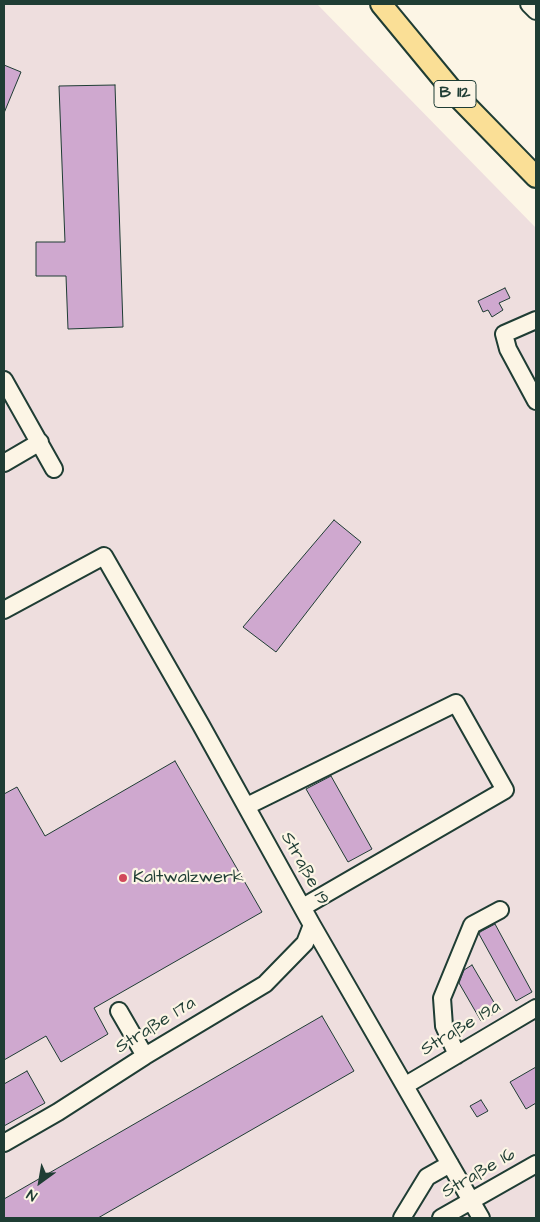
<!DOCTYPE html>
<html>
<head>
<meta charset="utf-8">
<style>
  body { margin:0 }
  #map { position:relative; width:540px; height:1222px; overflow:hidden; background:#fcf5e5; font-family:"Architects Daughter",sans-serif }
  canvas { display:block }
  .frame { position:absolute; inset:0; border:5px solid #1f3d34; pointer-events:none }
  .north { position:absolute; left:15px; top:1157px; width:50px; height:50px; -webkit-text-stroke:4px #fcf5e5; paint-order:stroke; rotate:212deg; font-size:14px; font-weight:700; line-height:20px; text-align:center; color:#1f3d34 }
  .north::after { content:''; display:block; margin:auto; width:18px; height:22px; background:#1f3d34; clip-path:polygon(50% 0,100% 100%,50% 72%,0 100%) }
</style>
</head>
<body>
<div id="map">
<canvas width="540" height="1222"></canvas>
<div class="frame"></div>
<div class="north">N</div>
</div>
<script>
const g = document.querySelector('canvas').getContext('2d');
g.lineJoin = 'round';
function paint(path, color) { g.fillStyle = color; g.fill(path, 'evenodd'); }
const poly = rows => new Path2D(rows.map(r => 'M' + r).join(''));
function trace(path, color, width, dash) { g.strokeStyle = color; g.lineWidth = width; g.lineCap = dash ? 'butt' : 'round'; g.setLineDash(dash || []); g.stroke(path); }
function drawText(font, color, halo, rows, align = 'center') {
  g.font = font + ' "Architects Daughter",sans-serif'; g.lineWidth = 4.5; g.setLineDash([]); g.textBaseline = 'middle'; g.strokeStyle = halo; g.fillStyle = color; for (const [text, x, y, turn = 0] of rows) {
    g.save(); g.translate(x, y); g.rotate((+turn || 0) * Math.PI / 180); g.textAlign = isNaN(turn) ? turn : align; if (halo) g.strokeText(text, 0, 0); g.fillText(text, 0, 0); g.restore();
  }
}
paint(poly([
  [4,4,317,4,536,228,536,1218,4,1218]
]), '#eedede');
const building = poly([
  [4,65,21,72,4,113,4,65],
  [115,85,123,327,68,329,66,276,36,276,36,242,65,242,59,86,115,85],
  [505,288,510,298,499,303,503,310,492,317,488,310,483,312,478,301,505,288],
  [334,520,361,542,276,652,243,627,334,520],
  [175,761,262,912,94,1008,108,1034,61,1062,46,1036,4,1060,4,794,17,787,45,836,175,761],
  [331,776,372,849,348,862,306,789,331,776],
  [495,924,532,992,516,1001,479,934,480,932,495,924],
  [472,965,499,1011,481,1021,459,983,464,970,472,965],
  [322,1016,354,1071,98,1218,4,1218,4,1199,322,1016],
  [536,1067,536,1103,526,1109,510,1082,536,1067],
  [27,1071,45,1103,4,1126,4,1084,27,1071],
  [481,1100,488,1111,477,1117,470,1106,481,1100]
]);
paint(building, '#cfa8cf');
trace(building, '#1f3d34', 1);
const minor = poly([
  [529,4,536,11],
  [536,320,504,334,508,349,536,401],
  [4,380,54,469],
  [4,463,40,442],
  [4,610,104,556,201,725,312,925,481,1218],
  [247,806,456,703,505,790,303,907],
  [119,1011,145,1056],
  [457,1055,444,1026,442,998,472,925,500,910],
  [406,1085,536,1008],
  [4,1143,58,1112,145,1056,265,984,305,943,312,925],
  [402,1218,427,1177,450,1164],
  [441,1218,536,1164]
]);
const major = poly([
  [381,4,457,96,536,177]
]);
trace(minor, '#1f3d34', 20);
trace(major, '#1f3d34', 24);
trace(minor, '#fcf5e5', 16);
trace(major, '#fadf96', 20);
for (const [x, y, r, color] of [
  [123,878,5,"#d1495b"]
]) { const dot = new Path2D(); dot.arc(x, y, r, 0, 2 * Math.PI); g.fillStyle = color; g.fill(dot); trace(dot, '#fcf5e5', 2); }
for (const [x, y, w] of [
  [455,94,42]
]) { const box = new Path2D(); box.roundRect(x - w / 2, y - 13.5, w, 27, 4); g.fillStyle = '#fcf5e5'; g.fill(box); trace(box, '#1f3d34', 1); }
drawText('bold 16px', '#1f3d34', null, [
  ["B 112",455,94]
]);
drawText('18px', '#1f3d34', '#fcf5e5', [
  ["Straße 19",304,869,61],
  ["Straße 17a",156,1026,-32],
  ["Straße 19a",461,1029,-31],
  ["Straße 16",479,1174,-30]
]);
drawText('18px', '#1f3d34', '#fcf5e5', [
  ["Kaltwalzwerk",133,878]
], 'left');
</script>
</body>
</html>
